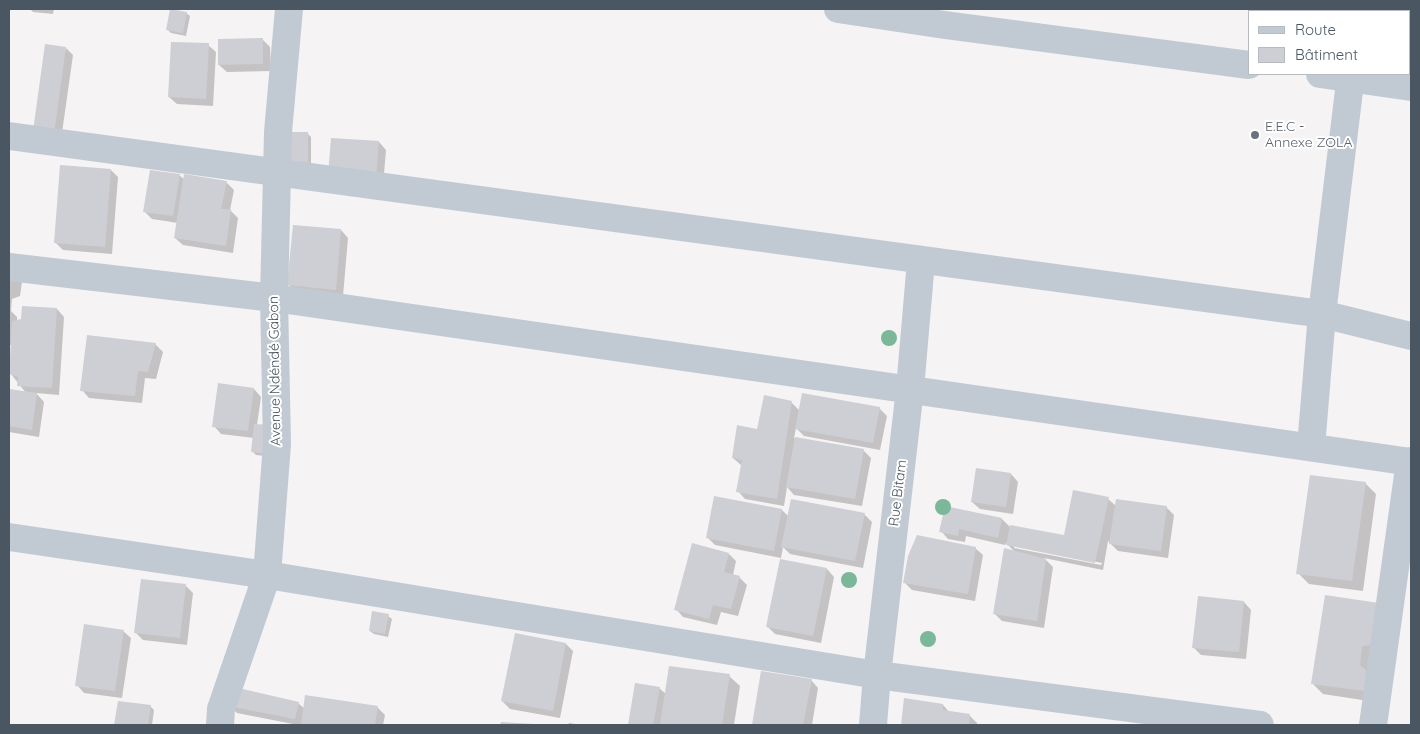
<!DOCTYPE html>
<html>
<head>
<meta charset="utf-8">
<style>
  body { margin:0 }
  #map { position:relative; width:1420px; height:734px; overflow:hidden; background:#f5f3f3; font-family:Quicksand,sans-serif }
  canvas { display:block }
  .frame { position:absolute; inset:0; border:10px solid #4a5661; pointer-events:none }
  .legend { position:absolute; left:1248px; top:10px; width:162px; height:65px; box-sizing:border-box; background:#fff; border:1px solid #b7bbc0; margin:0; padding:6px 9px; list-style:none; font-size:15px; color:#4a5661 }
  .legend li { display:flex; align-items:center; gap:10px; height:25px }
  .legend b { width:25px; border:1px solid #b7bbc0 }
</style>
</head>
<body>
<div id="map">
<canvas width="1420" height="734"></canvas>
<div class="frame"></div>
<ul class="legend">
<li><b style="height:6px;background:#c1cad2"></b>Route</li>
<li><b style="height:14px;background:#cdcfd5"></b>Bâtiment</li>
</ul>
</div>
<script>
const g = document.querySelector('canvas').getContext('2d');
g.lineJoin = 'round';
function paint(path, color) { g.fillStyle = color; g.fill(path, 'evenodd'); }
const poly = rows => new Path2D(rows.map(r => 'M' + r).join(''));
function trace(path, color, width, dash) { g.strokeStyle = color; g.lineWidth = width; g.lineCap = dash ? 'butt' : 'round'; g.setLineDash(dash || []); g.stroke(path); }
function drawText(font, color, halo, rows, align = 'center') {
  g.font = font + ' Quicksand,sans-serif'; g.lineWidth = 4; g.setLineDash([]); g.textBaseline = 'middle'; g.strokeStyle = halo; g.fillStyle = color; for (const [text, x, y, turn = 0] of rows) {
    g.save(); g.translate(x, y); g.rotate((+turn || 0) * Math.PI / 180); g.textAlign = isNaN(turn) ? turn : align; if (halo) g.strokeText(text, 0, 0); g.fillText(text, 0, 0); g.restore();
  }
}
paint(poly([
  [30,9,54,9,53,14,33,12],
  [186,13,190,16,186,36,171,33,168,30],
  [262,39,270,47,271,71,227,72,219,65],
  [208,45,216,52,213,106,177,104,169,97],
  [66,48,73,55,61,140,42,138],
  [308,134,311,137,311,167,295,167],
  [379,142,386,150,383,186,337,182],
  [111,170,118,177,112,254,63,250,56,243],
  [179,175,185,180,226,182,234,190,230,210,238,218,233,253,183,245,175,238,178,223,152,219,145,212],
  [341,230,348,238,343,296,296,293,289,285],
  [9,271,22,282,20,296,12,299,11,311,17,317,17,321,57,309,64,317,59,395,36,393,44,402,39,437,9,432,9,391,26,393,11,374,12,345,9,345],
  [155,344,163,352,156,379,145,378,142,403,89,398,82,390],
  [254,389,261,397,257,425,274,457,256,455,253,452,254,438,221,434,214,426],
  [791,402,800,411,879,408,887,416,880,450,804,436,796,428,794,438,863,450,871,458,862,506,794,495,787,487,784,506,745,499,738,491,742,466,733,458,758,430],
  [1011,474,1018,482,1013,514,980,509,972,502],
  [1365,483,1376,494,1363,591,1309,584,1298,573],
  [715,498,782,510,789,517,865,515,872,522,863,568,790,554,783,547,781,558,715,545,707,537],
  [1108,499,1116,506,1166,507,1174,515,1168,558,1118,551,1108,541,1103,570,1044,558,1053,567,1044,628,1002,621,995,614,1015,552,1006,543,1005,545,966,536,965,542,948,539,941,531,1002,519,1011,528,1064,537],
  [1014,545,1102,563,1101,565,1014,548],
  [975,548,983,555,975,601,912,590,905,583],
  [729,554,736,561,733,575,739,577,747,585,738,616,721,612,717,625,683,617,676,609],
  [827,569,834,577,821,643,775,634,767,626],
  [142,581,186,586,193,593,187,645,143,640,136,633],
  [1244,602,1251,610,1246,659,1201,655,1193,647],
  [1378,604,1375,702,1323,694,1312,683],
  [388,616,392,619,388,637,374,634,370,631],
  [123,631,131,638,122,698,84,693,77,685],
  [516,634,566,644,573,651,560,718,510,709,502,701],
  [762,672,811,680,818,688,812,725,753,725],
  [729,676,740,686,734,725,630,725,636,684,659,688,666,694],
  [905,699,943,705,950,713,969,715,977,723,977,725,902,725],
  [119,702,150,706,154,710,152,725,115,725],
  [298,703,305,709,377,707,385,715,383,725,298,725,237,713,230,706],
  [569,723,582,725,568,725]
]), '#0003');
paint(poly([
  [170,9,187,12,183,33,166,30],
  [263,38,263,64,218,65,218,39],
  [171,42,209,43,206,99,168,97],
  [45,44,66,47,54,134,33,131],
  [291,132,308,132,308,164,290,164],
  [331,138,379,141,376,179,328,175],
  [60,165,111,169,105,247,54,243],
  [150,170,180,174,173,216,143,212],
  [184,174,227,181,221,209,231,209,226,246,174,238],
  [293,225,341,229,336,290,287,285],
  [22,306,57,308,52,388,17,386,18,377,9,374,12,321,21,319],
  [87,335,156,343,148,372,138,371,135,396,80,391],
  [218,383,254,388,248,431,212,427],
  [9,389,37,393,32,430,9,426],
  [802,393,880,407,873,443,795,429],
  [764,395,792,401,777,499,736,492,742,460,732,458,737,425,757,429],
  [254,424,274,425,271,454,251,452],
  [795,437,864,449,855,499,786,487],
  [976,468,1011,473,1006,507,971,502],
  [1310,475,1366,482,1352,581,1296,574],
  [1073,490,1109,497,1095,563,1006,545,1010,525,1064,535],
  [714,496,782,509,774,551,706,538],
  [791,499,865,513,855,561,781,547],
  [1116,499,1167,506,1161,551,1109,544],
  [945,506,1002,518,998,538,959,529,958,536,939,532],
  [917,535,976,547,968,594,903,583,908,556],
  [692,543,729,553,724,572,740,576,731,609,713,605,709,619,674,610],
  [1004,548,1046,559,1037,621,993,614],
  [780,559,827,568,813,636,766,627],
  [141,579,186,584,180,638,134,633],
  [1325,595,1379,603,1370,645,1362,646,1360,665,1366,670,1365,691,1311,684],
  [1198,596,1244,601,1239,652,1192,648],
  [372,611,389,614,385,634,369,631],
  [84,624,124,630,115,691,75,686],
  [515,633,566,643,553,711,501,701],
  [669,666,730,674,722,725,660,725],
  [761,671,812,679,803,725,752,725],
  [635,683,660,687,653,725,628,725],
  [234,687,299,702,295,719,228,706],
  [305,695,378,706,375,725,301,725],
  [904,698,943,704,943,710,970,714,969,725,901,725],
  [118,701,151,705,148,725,114,725],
  [501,722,534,724,533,725,500,725]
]), '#cdcfd5');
trace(poly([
  [838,9,945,25,1249,65],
  [1360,11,1360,9],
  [1320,74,1411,87],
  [9,136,1322,314,1411,336],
  [9,267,274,298,1411,462],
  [1311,447,1322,314,1351,74],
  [9,537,267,575,877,675,1260,725],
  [220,725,221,709,267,575,277,444,274,298,278,132,289,9],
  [873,725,877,675,910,389,921,261],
  [1373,725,1410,461]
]), '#c1cad2', 28);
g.fillStyle = '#7bb799';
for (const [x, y] of [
  [889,338],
  [943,507],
  [849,580],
  [928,639]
]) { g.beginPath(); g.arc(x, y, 8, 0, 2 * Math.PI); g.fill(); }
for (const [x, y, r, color] of [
  [1255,135,5,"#6b7280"]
]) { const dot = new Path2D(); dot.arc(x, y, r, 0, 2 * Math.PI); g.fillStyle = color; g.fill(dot); trace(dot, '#fff', 2); }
drawText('14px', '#5b616d', '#fff', [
  ["E.E.C -",1265,127],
  ["Annexe ZOLA",1265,143]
], 'left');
drawText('14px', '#4a5661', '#fff', [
  ["Avenue Ndéndé Gabon",275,371,-91],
  ["Rue Bitam",898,493,-83]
]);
</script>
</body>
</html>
